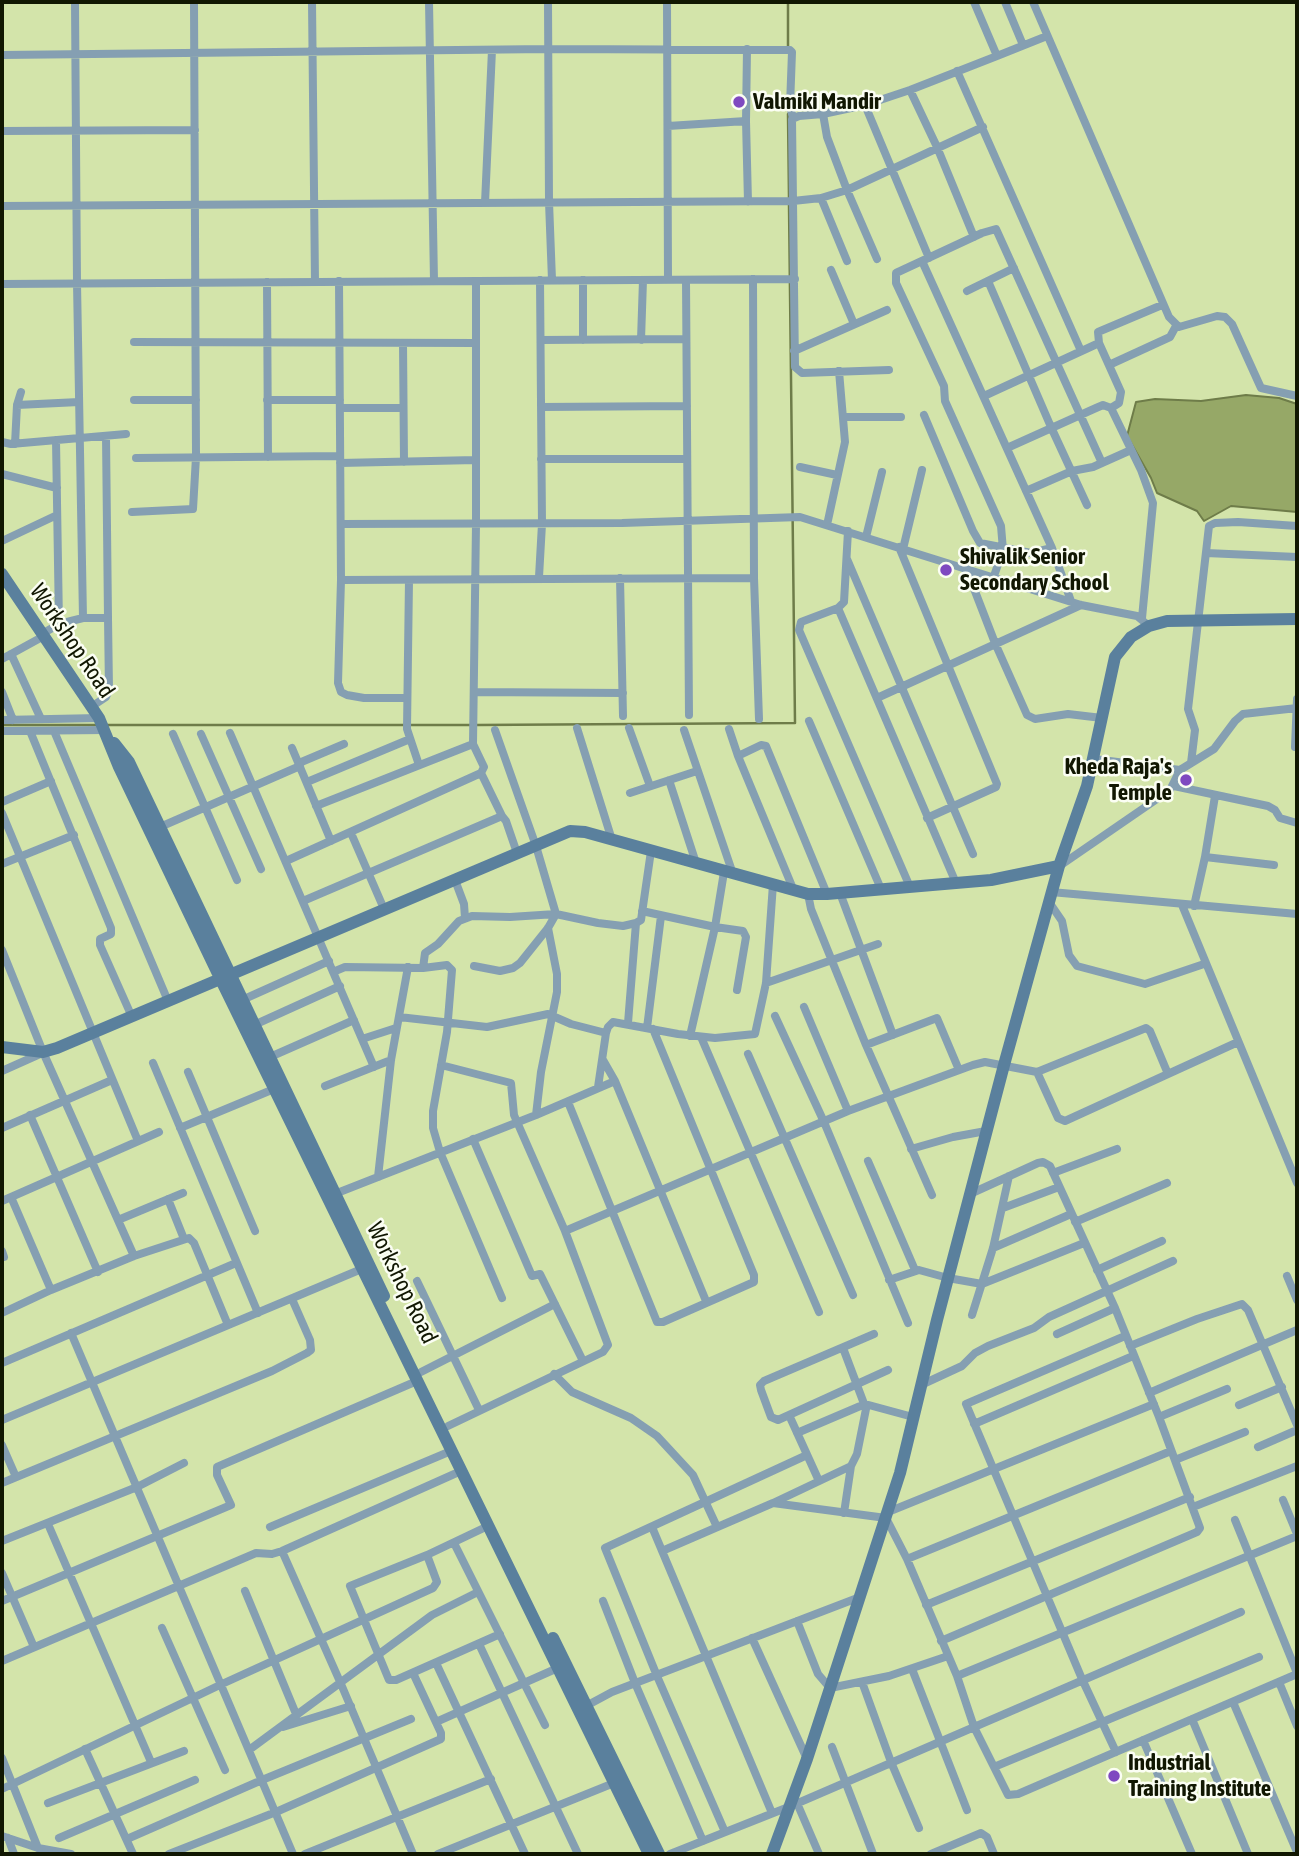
<!DOCTYPE html>
<html>
<head>
<meta charset="utf-8">
<style>
  body { margin:0 }
  #map { position:relative; width:1299px; height:1856px; overflow:hidden; background:#d3e4aa; font-family:"Asap Condensed",sans-serif }
  canvas { display:block }
  .frame { position:absolute; inset:0; border:4px solid #111702; pointer-events:none }
</style>
</head>
<body>
<div id="map">
<canvas width="1299" height="1856"></canvas>
<div class="frame"></div>
</div>
<script>
const g = document.querySelector('canvas').getContext('2d');
g.lineJoin = 'round';
function paint(path, color) { g.fillStyle = color; g.fill(path, 'evenodd'); }
const poly = rows => new Path2D(rows.map(r => 'M' + r).join(''));
function trace(path, color, width, dash) { g.strokeStyle = color; g.lineWidth = width; g.lineCap = dash ? 'butt' : 'round'; g.setLineDash(dash || []); g.stroke(path); }
function drawText(font, color, halo, rows, align = 'center') {
  g.font = font + ' "Asap Condensed",sans-serif'; g.lineWidth = 5; g.setLineDash([]); g.textBaseline = 'middle'; g.strokeStyle = halo; g.fillStyle = color; for (const [text, x, y, turn = 0] of rows) {
    g.save(); g.translate(x, y); g.rotate((+turn || 0) * Math.PI / 180); g.textAlign = isNaN(turn) ? turn : align; if (halo) g.strokeText(text, 0, 0); g.fillText(text, 0, 0); g.restore();
  }
}
const water = poly([
  [1246,395,1279,398,1297,404,1297,512,1231,506,1204,521,1197,511,1157,493,1151,478,1127,436,1136,402,1155,399,1201,401,1246,395]
]);
paint(water, '#96a867');
trace(water, '#6e7c49', 2);
trace(poly([
  [788,2,788,47],
  [788,114,789,198],
  [2,725,96,725],
  [106,725,404,725],
  [411,725,470,725],
  [477,725,795,723,789,205]
]), '#6e7c49', 2.5);
trace(poly([
  [75,2,77,283,83,618],
  [312,2,315,282],
  [429,2,434,281],
  [548,2,549,202,552,280],
  [667,2,668,280],
  [1005,2,1023,45],
  [1033,2,1169,317,1179,327,1217,316,1225,317,1232,324,1261,388,1297,396],
  [747,49,746,121,748,202],
  [2,55,548,49,790,50,792,52,790,106,793,118],
  [997,56,1047,36],
  [957,71,1081,351],
  [910,90,937,147,974,237],
  [865,105,929,258],
  [823,114,827,137,847,190,877,259],
  [668,126,746,121],
  [2,131,195,130],
  [821,198,847,261],
  [485,203,492,50],
  [2,206,793,201,821,198,847,190,983,127],
  [922,261,1052,548,1071,601],
  [831,270,854,324],
  [753,279,754,578,759,719],
  [686,280,689,715],
  [339,281,341,580,338,683,341,692,347,695,364,698,407,698],
  [988,281,1051,427,1087,505],
  [267,282,268,457],
  [2,284,795,279],
  [967,291,1014,268],
  [541,340,686,339],
  [583,340,583,280],
  [641,340,643,280],
  [134,342,476,343],
  [403,343,404,462],
  [794,351,887,310],
  [1109,365,1170,337,1176,326],
  [889,370,802,373,795,367,792,119,799,116,823,114,865,105,910,90,997,56,974,2],
  [984,396,1099,343],
  [134,400,196,400],
  [267,400,340,400],
  [17,405,79,402],
  [541,407,687,406],
  [340,408,403,408],
  [1111,408,1119,403,1121,392,1099,343,1098,332,1162,305],
  [924,415,973,531,980,543,1031,553,1052,548],
  [843,417,901,417],
  [106,436,108,618],
  [56,440,59,624],
  [2,442,11,444,126,434],
  [15,444,17,405,21,392],
  [1007,448,1096,408,1103,405,1111,408,1141,470,1153,503,1142,618],
  [136,458,340,456],
  [541,459,687,459],
  [340,463,476,460],
  [800,467,837,475],
  [2,474,57,488],
  [1026,491,1072,471,1093,467,1131,450],
  [132,512,193,509,196,457,194,2],
  [341,524,622,523,800,517,1081,605,1137,616,1149,626],
  [827,525,845,442,839,371],
  [848,531,844,602,838,608,801,622,799,630,910,887],
  [866,537,882,472],
  [2,541,57,515],
  [899,547,997,784,996,787,927,818],
  [903,549,922,470],
  [1206,553,1297,557],
  [847,559,973,854],
  [966,568,995,643,1027,715,1035,719,1068,714,1102,718],
  [994,576,1003,550,1001,526,945,401,944,386,896,283,896,273,982,233,996,229,1102,463],
  [539,577,542,524,540,280],
  [620,578,623,716],
  [341,580,754,578],
  [409,580,407,729,419,765],
  [838,608,956,883],
  [42,634,59,624,83,618,108,618,109,690,106,697,91,707],
  [11,654,41,719],
  [2,659,44,636],
  [2,692,13,720],
  [475,692,623,693],
  [877,698,1081,605],
  [2,720,99,718],
  [809,721,881,889],
  [577,728,612,840],
  [629,728,650,786],
  [729,729,738,756,794,891],
  [684,730,733,874],
  [2,731,105,730],
  [30,731,111,928,111,934,100,939,100,945,132,1017],
  [54,731,168,1001],
  [230,733,374,1067],
  [173,734,237,880],
  [201,734,261,869],
  [473,744,484,767,481,773,502,816],
  [1295,747,1297,699],
  [292,748,331,841],
  [738,756,761,745,766,746,827,894],
  [1094,759,1180,770],
  [299,763,344,744],
  [1191,763,1195,730,1188,709,1209,526,1215,523,1238,522,1297,526],
  [669,780,696,863],
  [307,782,410,739],
  [1174,786,1268,806,1275,810,1280,818,1297,823],
  [630,793,697,771],
  [2,802,51,781],
  [316,806,473,744,476,524,476,281],
  [2,813,138,1141],
  [160,827,300,766],
  [351,833,384,909],
  [1205,857,1274,865],
  [286,861,481,773],
  [2,864,74,835],
  [1061,865,1170,790,1180,770,1214,749,1235,721,1243,714,1297,708],
  [455,880,464,904,465,918],
  [1051,892,1297,914],
  [840,893,893,1035],
  [808,894,811,909,866,1045,932,1195],
  [303,901,502,816,506,821,517,853],
  [1049,902,1062,921,1069,955,1077,966,1145,984,1204,964],
  [1182,905,1297,1183],
  [1194,906,1205,857,1215,796],
  [642,911,715,927,743,931,746,937,737,990],
  [2,950,43,1052,134,1256],
  [474,966,500,971,513,968,520,963,548,928,556,914,536,846,495,730],
  [423,968,425,953,438,944,459,921,472,916,510,917,556,914,598,923,623,926,636,923,641,920,651,851],
  [333,972,345,967,423,968,447,965,452,970,447,1032,433,1111,433,1128,440,1152,502,1298],
  [766,983,878,944],
  [242,1000,329,961],
  [804,1007,848,1111],
  [775,1016,824,1122,908,1323],
  [399,1017,487,1027,548,1014,571,1024,606,1033],
  [628,1023,636,923],
  [254,1025,340,986],
  [647,1028,661,916],
  [690,1036,715,927,724,872],
  [701,1037,819,1312],
  [362,1039,396,1028],
  [866,1045,937,1018,959,1070],
  [748,1054,853,1295],
  [270,1057,354,1020],
  [603,1060,615,1081,706,1301],
  [153,1063,258,1313],
  [441,1065,511,1083,514,1115,565,1231,608,1345,603,1352,448,1426],
  [2,1071,40,1054],
  [188,1072,255,1231],
  [1037,1072,1146,1028,1150,1031,1168,1074],
  [325,1086,391,1060],
  [598,1087,606,1033,608,1027,613,1022,678,1034,715,1038,755,1034,766,983,773,884],
  [568,1102,657,1322,663,1322,754,1282,754,1275,653,1029],
  [30,1115,98,1272],
  [536,1115,541,1072,557,992,557,974,548,928],
  [2,1128,112,1080],
  [180,1128,274,1089],
  [473,1139,532,1276,540,1274,583,1361],
  [911,1149,953,1137,986,1131],
  [868,1161,915,1270],
  [1053,1173,1117,1149],
  [378,1177,391,1060,408,967],
  [332,1195,536,1115,615,1081],
  [11,1197,51,1290],
  [168,1199,184,1239],
  [2,1201,159,1132],
  [1003,1208,1059,1187],
  [118,1220,183,1193],
  [1075,1222,1167,1183],
  [565,1231,848,1111,973,1065,985,1062,1037,1072,1058,1118,1065,1121,1238,1042],
  [993,1248,1071,1214],
  [2,1251,4,1257],
  [1097,1270,1162,1241],
  [1287,1276,1297,1300],
  [889,1280,919,1270,948,1278,982,1284,1084,1243],
  [417,1281,479,1410],
  [2,1313,51,1290,134,1256,189,1238,194,1243,228,1325],
  [972,1315,993,1248,1009,1176],
  [71,1333,293,1854],
  [874,1334,764,1381,760,1385,761,1390,771,1417,778,1420,888,1370],
  [1057,1334,1115,1308],
  [1130,1346,1197,1319,1242,1304,1248,1310,1297,1425],
  [2,1363,236,1263],
  [421,1372,555,1304],
  [554,1374,572,1392,631,1418,657,1436,693,1475,717,1527],
  [921,1385,962,1366,975,1353,988,1346,1034,1328,1049,1317,1173,1261],
  [1149,1393,1297,1330],
  [1239,1405,1282,1387],
  [789,1415,819,1481],
  [1159,1417,1227,1389],
  [2,1420,364,1268],
  [974,1424,1133,1356],
  [797,1433,865,1404,913,1417],
  [2,1445,16,1477],
  [1258,1447,1297,1430],
  [1175,1460,1245,1432],
  [2,1483,272,1371,307,1353,311,1350,310,1340,292,1299],
  [1283,1500,1297,1534],
  [773,1503,886,1518,907,1559,957,1676,974,1727,1008,1795,1018,1794,1297,1674],
  [1193,1507,1297,1466],
  [888,1512,1154,1404],
  [844,1513,851,1466],
  [1235,1520,1297,1673],
  [48,1524,151,1762],
  [270,1527,451,1451],
  [652,1527,772,1813],
  [2,1541,137,1487,184,1463],
  [454,1543,545,1725],
  [282,1551,341,1684,413,1854],
  [662,1551,773,1503,851,1466,857,1454,866,1409,843,1348],
  [427,1555,350,1586,389,1680,396,1680,500,1634],
  [907,1559,1171,1451],
  [2,1573,34,1647],
  [245,1591,296,1714],
  [2,1601,231,1505,217,1475,217,1467,417,1381],
  [603,1601,635,1683,703,1841],
  [926,1605,1190,1497],
  [797,1621,818,1674,830,1688,889,1676,948,1656],
  [162,1628,225,1770],
  [752,1638,807,1759],
  [941,1641,1197,1532,1200,1528,1159,1417,1115,1308,1050,1166,1043,1162,1038,1163,970,1194],
  [479,1644,578,1854],
  [2,1661,256,1553,272,1554,282,1551,461,1471],
  [436,1663,525,1854],
  [912,1669,967,1810],
  [957,1676,1297,1536],
  [862,1682,891,1762,919,1828],
  [1279,1682,1297,1726],
  [1233,1702,1297,1852],
  [586,1706,612,1692,860,1597],
  [1192,1719,1248,1854],
  [436,1722,560,1667],
  [283,1727,351,1706],
  [1143,1740,1192,1854],
  [832,1747,873,1854],
  [85,1749,133,1854],
  [249,1750,432,1615,478,1592],
  [1116,1752,1082,1679,966,1404,1125,1336],
  [2,1758,38,1848],
  [994,1767,1259,1657],
  [2,1789,222,1684,433,1588,437,1582,427,1555,488,1526],
  [48,1803,184,1751],
  [797,1803,819,1854],
  [725,1832,657,1676,605,1548,807,1455],
  [2,1836,38,1848,71,1854],
  [8,1838,14,1854],
  [59,1838,195,1780],
  [127,1839,262,1780,411,1719],
  [169,1854,276,1812,441,1739,441,1733,413,1673],
  [305,1854,491,1779],
  [438,1854,614,1783],
  [670,1854,791,1806,1241,1612],
  [931,1854,981,1833,987,1837,994,1854]
]), '#859fb2', 8);
trace(poly([
  [2,574,99,718,119,767,220,978,649,1854],
  [114,743,129,762,384,1296],
  [2,1047,43,1052,57,1048,570,831,585,832,808,894,827,894,991,880,1059,866],
  [553,1638,659,1854],
  [772,1854,807,1759,900,1473,937,1320,1004,1065,1059,866,1087,786,1115,657,1131,637,1149,626,1167,621,1297,619]
]), '#5a809d', 12);
for (const [x, y, r, color] of [
  [739,102,7,"#7f49c0"],
  [946,570,7,"#7f49c0"],
  [1186,780,7,"#7f49c0"],
  [1114,1776,7,"#7f49c0"]
]) { const dot = new Path2D(); dot.arc(x, y, r, 0, 2 * Math.PI); g.fillStyle = color; g.fill(dot); trace(dot, '#fbfef3', 2.5); }
drawText('bold 23px', '#111702', '#fbfef3', [
  ["Valmiki Mandir",753,102],
  ["Shivalik Senior",960,557],
  ["Secondary School",960,583],
  ["Kheda Raja's",1172,767,"right"],
  ["Temple",1172,793,"right"],
  ["Industrial",1128,1763],
  ["Training Institute",1128,1789]
], 'left');
drawText('23px', '#111702', '#fbfef3', [
  ["Workshop Road",72,641,56],
  ["Workshop Road",402,1283,64]
]);
</script>
</body>
</html>
